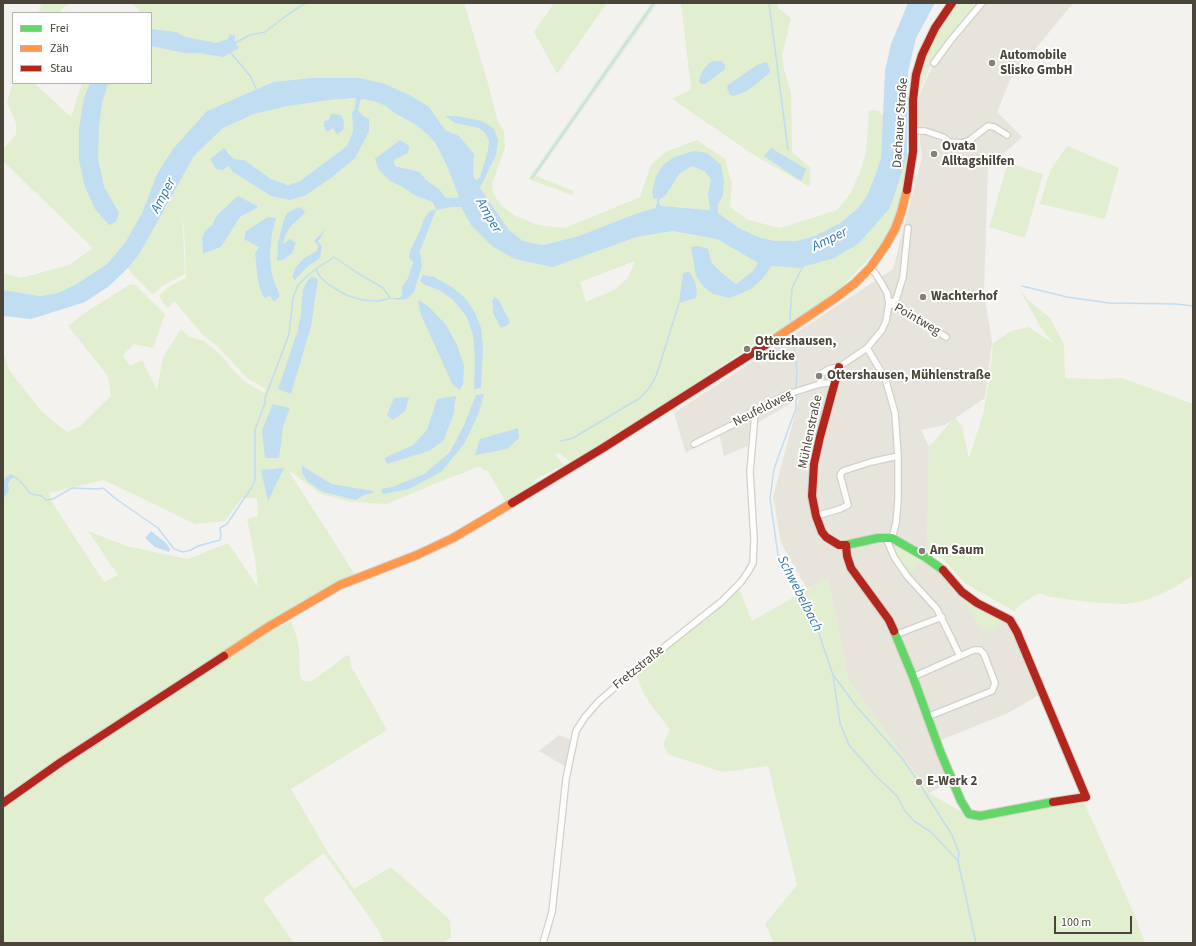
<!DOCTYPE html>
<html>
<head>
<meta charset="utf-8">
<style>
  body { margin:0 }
  #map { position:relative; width:1196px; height:946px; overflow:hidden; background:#f4f2ee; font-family:"Source Sans 3",sans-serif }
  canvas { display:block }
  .frame { position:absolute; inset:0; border:4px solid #4b4439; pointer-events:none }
  .legend { position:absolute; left:12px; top:12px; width:140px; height:72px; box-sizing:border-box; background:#fff; border:1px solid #b7b4b0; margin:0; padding:5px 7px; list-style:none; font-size:12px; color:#4b4439 }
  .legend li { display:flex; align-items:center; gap:8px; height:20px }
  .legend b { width:20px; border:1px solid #b7b4b0 }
  .scale { position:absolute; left:1054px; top:916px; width:78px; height:18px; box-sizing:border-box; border:2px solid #4b4439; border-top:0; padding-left:5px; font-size:12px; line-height:14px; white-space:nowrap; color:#4b4439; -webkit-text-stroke:3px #fff; paint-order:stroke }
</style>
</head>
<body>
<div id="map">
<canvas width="1196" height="946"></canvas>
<div class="frame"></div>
<ul class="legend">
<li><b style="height:5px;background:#63d668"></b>Frei</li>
<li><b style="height:5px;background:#ff974d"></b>Zäh</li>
<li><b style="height:5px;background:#b3261e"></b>Stau</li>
</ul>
<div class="scale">100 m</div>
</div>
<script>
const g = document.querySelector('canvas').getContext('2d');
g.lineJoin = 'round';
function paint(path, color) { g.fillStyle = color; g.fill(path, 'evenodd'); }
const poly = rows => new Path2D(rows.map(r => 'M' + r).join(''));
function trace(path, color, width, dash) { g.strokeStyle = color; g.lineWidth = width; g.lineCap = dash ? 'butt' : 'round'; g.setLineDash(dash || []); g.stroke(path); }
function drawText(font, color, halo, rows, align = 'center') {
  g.font = font + ' "Source Sans 3",sans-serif'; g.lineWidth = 4; g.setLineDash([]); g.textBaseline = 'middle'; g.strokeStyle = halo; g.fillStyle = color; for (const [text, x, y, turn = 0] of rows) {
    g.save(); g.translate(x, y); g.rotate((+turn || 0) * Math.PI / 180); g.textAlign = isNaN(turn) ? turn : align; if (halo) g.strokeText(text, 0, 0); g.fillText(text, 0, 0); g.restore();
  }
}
paint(poly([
  [982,3,1075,3,1069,8,1010,80,997,112,1022,137,988,168,984,293,992,342,985,398,945,425,921,430,929,447,927,560,943,574,1008,622,1041,694,1008,713,941,740,954,780,929,793,848,679,828,578,807,589,781,543,773,497,799,399,750,427,748,446,724,456,719,433,686,453,674,413,893,269,922,157,916,108,917,101,927,77,934,63]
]), '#e7e4dc');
paint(poly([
  [559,735,573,741,566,767,539,751]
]), '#e6e2de');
paint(poly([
  [42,3,72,3,64,7,59,13,38,13],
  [131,3,464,3,487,80,498,122,504,131,505,148,492,184,493,193,500,204,514,215,538,225,565,228,640,197,651,165,665,152,697,140,725,159,732,185,730,207,748,220,780,228,837,210,850,194,860,172,866,152,869,110,879,111,883,116,881,158,875,176,867,196,858,208,840,223,815,236,796,241,775,241,758,237,739,228,718,213,718,205,723,195,694,151,657,198,657,204,655,208,635,214,579,236,543,245,532,243,523,241,509,230,480,188,496,155,494,129,457,116,445,116,455,123,479,128,485,133,489,141,487,154,480,177,477,180,474,178,473,171,474,154,459,136,445,130,429,107,359,78,311,78,273,82,207,111,157,174,142,213,125,243,107,264,75,285,58,293,40,296,3,290,3,273,21,278,69,265,93,248,3,161,3,150,16,134,16,123,7,102,12,86,13,83,34,83,71,117,82,83,151,83,151,13,139,13,139,9],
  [554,3,607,3,557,74,534,32],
  [651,3,658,3,536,176,574,191,572,195,528,179],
  [681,3,777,3,778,8,791,18,782,56,784,69,791,92,792,152,810,167,810,187,757,157,672,99,691,89],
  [956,3,979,3,932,62,918,95,918,76,924,56,938,30,950,10],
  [357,98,355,110,352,112,353,131,347,146,300,181,288,185,271,179,244,160,234,159,228,151,210,159,213,163,228,166,233,172,271,196,331,178,355,158,363,116,358,110,361,99,374,101,387,106,396,114,415,124,428,135,436,144,447,166,459,197,446,198,439,189,426,180,420,172,395,166,394,161,400,140,387,151,390,181,403,187,414,195,432,202,436,209,452,207,461,207,471,225,553,267,637,237,673,231,717,239,758,263,753,271,736,284,722,273,712,263,708,249,713,294,763,278,772,266,799,268,894,197,907,156,911,157,899,208,882,244,832,298,786,327,764,337,662,406,571,463,560,453,554,454,564,465,536,479,526,491,506,502,487,470,484,471,480,466,434,484,387,504,352,502,321,494,288,470,354,573,351,577,265,633,291,621,297,638,299,650,300,676,302,680,306,682,312,681,346,656,350,655,351,666,387,730,291,789,327,851,354,889,391,867,450,920,451,937,444,943,384,943,378,929,324,853,263,899,294,943,3,943,3,500,5,498,10,480,15,478,6,477,3,482,3,352,9,370,41,411,67,432,80,426,111,396,108,376,68,326,86,312,129,285,134,284,165,314,153,348,134,344,123,355,130,366,142,360,157,390,163,357,181,329,190,337,204,341,221,355,233,370,245,382,265,393,265,388,248,379,217,346,202,334,174,301,168,308,163,303,159,295,170,286,186,278,185,243,182,211,185,274,162,286,153,295,135,277,128,268,140,253,194,156,223,128,254,114,288,106,329,100],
  [299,207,303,215,291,226,285,236,283,245,296,243,292,253,283,260,277,261,278,243],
  [257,208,240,217,221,247,203,254,202,239,205,231,212,225,217,215],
  [436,210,420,251,422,266,414,292,407,299,392,298,399,298,402,295,402,287,408,278,420,230,424,219],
  [276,218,272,233,270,256,272,275,280,296,274,302,270,296,264,298,260,289,257,275,255,253],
  [323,231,318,242,320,258,307,267,296,279,296,267,304,258,317,251,318,246,314,241],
  [635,261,628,278,614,290,586,302,580,282],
  [318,279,311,327,291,394,297,333,301,314],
  [421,281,466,299,483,346,475,359,473,335,466,316,453,300,439,290,425,285],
  [494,297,499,300,510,322,508,325,501,328,493,313,493,306,492,301],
  [437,399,429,451,387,464,384,458,413,445,427,430],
  [273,404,290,408,283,427],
  [464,425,464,444,409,489,381,489,392,487,424,474,450,452],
  [303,467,332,484,374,491,373,493,364,495,356,500],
  [104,480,195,524,225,521,242,498,257,498,258,516,247,519,255,558,258,587,228,543,188,559,126,546,88,531,118,575,104,582,53,504,49,493],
  [1067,146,1119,168,1105,219,1040,204,1050,171],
  [1008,163,1043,174,1025,238,989,227],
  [692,166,704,171,711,179,708,194,710,210,661,206,659,203,659,200,666,194,679,174],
  [1019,288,1028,300,1050,318,1064,344,1065,378,1098,379,1122,378,1193,404,1193,575,1175,587,1157,596,1143,601,1125,604,1089,602,1050,597,1040,593,1024,602,1014,611,966,584,944,560,927,550,929,447,955,417,962,427,969,458,983,415,990,375,993,343,1011,331,1029,327,1054,344,1041,328],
  [887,539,924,558,919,565,907,576],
  [828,578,848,679,929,793,974,819,1083,800,1132,909,1145,943,774,943,765,924,797,885,768,766,723,772,669,755,663,744,670,730,649,702,642,690,636,674,739,588,752,621],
  [964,601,973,607,976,607,1002,622,992,633,978,626]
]), '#e1eecf');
paint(poly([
  [908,3,935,3,916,38,908,72,907,156,894,197,889,209,858,244,834,258,799,268,772,266,763,278,751,289,730,298,713,294,703,286,696,276,691,247,698,246,708,249,712,263,722,273,736,284,753,271,758,263,717,239,673,231,637,237,553,267,515,259,492,246,471,225,461,207,452,207,436,210,420,251,422,266,414,292,407,299,397,300,390,298,399,298,402,295,402,287,408,278,413,262,409,257,410,251,420,230,424,219,430,211,436,209,432,202,414,195,403,187,390,181,379,170,375,159,400,140,409,146,408,153,394,160,395,166,420,172,426,180,439,189,446,198,459,197,447,166,436,144,428,135,415,124,396,114,386,106,374,101,361,99,358,110,363,116,369,119,369,131,355,158,331,178,306,195,290,200,271,196,233,172,228,166,223,170,216,169,210,159,224,148,234,159,244,160,271,179,288,185,300,181,347,146,353,131,352,112,355,110,356,98,329,100,288,106,254,114,223,128,194,156,140,253,128,268,108,287,85,302,31,319,3,316,3,290,40,296,58,293,75,285,107,264,125,243,142,213,157,174,173,149,207,111,273,82,311,78,359,78,385,84,411,96,429,107,445,130,459,136,474,154,473,171,474,178,477,180,480,177,487,154,489,141,485,133,479,128,455,123,445,116,457,116,482,121,494,129,498,140,496,155,480,188,509,230,523,241,532,243,543,245,579,236,635,214,655,208,657,204,657,198,654,199,652,192,656,176,663,165,674,157,694,151,707,153,721,165,724,181,723,195,718,205,718,213,739,228,758,237,775,241,796,241,815,236,840,223,858,208,867,196,875,176,881,158,885,71,891,44],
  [692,166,704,171,711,179,708,194,710,210,661,206,659,203,659,200,666,195,679,174],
  [151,29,176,32,185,37,216,43,228,39,230,34,235,36,235,43,239,48,223,57,199,53,184,53,151,46],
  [713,61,722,61,725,65,725,69,705,84,701,84,699,81,700,76,703,70,709,63],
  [767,62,770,72,761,80,748,90,739,94,733,96,730,95,727,88,728,85,757,65],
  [90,83,108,83,102,103,99,127,98,159,104,187,119,213,116,222,109,225,95,209,85,187,79,160,79,128,84,98],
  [331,114,341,115,344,122,343,130,337,134,333,128,327,132,324,126,324,121,329,120],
  [771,148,806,169,801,181,764,156],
  [238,196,257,206,257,208,240,217,221,247,203,254,202,239,205,231,212,225,217,215],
  [299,207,305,211,303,215,291,226,285,236,283,244,290,239,296,243,292,253,283,260,277,261,278,243,283,223,287,213],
  [268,217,276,218,272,233,270,256,272,275,280,296,274,302,270,296,264,298,260,289,257,275,255,253,259,247,244,239,246,231],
  [325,229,318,242,322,246,320,258,307,267,295,280,292,277,296,267,304,258,317,251,318,246,314,241],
  [689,272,694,280,697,290,696,298,679,303,683,273],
  [423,275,434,277,452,287,466,299,475,313,481,328,483,346,481,388,474,389,475,359,473,335,466,316,453,300,439,290,425,285,420,281],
  [312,277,318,279,311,327,291,394,278,389,297,333,301,314,303,289,308,280],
  [494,297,499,300,510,322,508,325,501,328,493,313,493,306,492,301],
  [418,300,428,306,446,325,457,345,464,366,463,384,460,390,453,385,421,315],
  [484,394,478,415,464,444,441,472,409,489,383,494,381,489,392,487,424,474,450,452,464,425,476,395],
  [456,396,453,416,443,441,429,451,387,464,384,458,413,445,427,430,437,399],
  [409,397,405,411,393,420,387,415,394,398],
  [273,404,290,408,283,427,279,458,265,458,262,430],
  [518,428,519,438,507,449,475,455,480,439],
  [302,466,332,484,374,491,373,493,364,495,356,500,323,492,307,481,302,472],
  [284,468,268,501,261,470],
  [12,474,15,477,10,480,8,485,9,490,3,500,3,482,6,477],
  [151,531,166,543,170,549,169,552,155,547,145,538]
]), '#c0ddf1');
trace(poly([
  [769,3,788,150],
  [235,43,250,35,265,32,290,13,306,3],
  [231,53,251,77,257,91],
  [532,178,654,3],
  [1022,286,1067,297,1109,303,1176,304,1193,306],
  [791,325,790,318,792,288,803,266],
  [792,331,797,371,796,389],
  [796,393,796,408,774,469,770,498,778,555,814,619,833,675,840,723,849,745,877,777,897,796,905,811,914,821,931,832,958,861,976,943],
  [561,441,573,438,640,398,649,388,656,376,660,364,679,303],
  [15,477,20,481,31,494,42,496,46,500,53,499,72,488,97,489,103,488,116,499,158,528,174,549,183,552,191,550,198,546,220,540,221,535,220,528,227,524,252,487,255,480,255,430,265,403,265,398,289,334,293,298,298,285,306,277,316,269,334,257,356,272,383,288,390,298,380,301,362,300,346,295,329,285,320,277,316,269],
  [834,676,856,706,902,758,917,780,952,835,959,853,958,861]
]), '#c0ddf1', 1.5);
const street = poly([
  [934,63,951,40,982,3],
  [913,131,925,131,943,137,950,142,962,143,970,140,988,126,994,127,1007,135],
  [889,303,896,300,903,277,908,228],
  [889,303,912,316,946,337],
  [867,348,885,378,895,413,898,456,898,500,896,523,892,538],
  [820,384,822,373,829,369,839,367,867,348,882,330,886,321,889,303,887,293,882,284,875,273,870,268],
  [694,444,746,418,755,414,785,395,820,384,835,382],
  [816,516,840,509,848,505,840,475,843,471,871,462,898,456],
  [886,538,894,557,907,576,937,609,960,656,974,650,980,650,984,654,995,683,992,691,927,717],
  [895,635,942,617],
  [913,677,960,656],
  [543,943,552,912,566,779,576,731,585,717,599,701,633,672,721,602,741,582,748,572,753,563,754,539,750,472,755,414]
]);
const fast = poly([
  [846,545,878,538,892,538,925,557,943,570],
  [894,631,913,677,940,751,961,801,969,814,980,816,1053,802]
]);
const slow = poly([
  [773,340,834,299,854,284,870,268,886,245,895,229,901,213,907,190],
  [224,656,268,627,340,585,417,555,453,538,512,503]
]);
const jam = poly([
  [907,190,913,152,913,100,916,75,922,55,935,28,952,3],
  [839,367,820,437,814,464,812,496,816,516,822,532,826,537,839,545,846,545,847,556,851,568,889,620,894,631],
  [512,503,603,448,773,340],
  [943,570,962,592,977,603,1010,620,1017,632,1086,797,1053,802],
  [3,803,61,762,224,656]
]);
trace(street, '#d2d0cb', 8);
trace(fast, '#d3cfc5', 10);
trace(slow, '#d3cfc5', 10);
trace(jam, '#d3cfc5', 10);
trace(street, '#fdfdfc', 5.5);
trace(fast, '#63d668', 8);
trace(slow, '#ff974d', 8);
trace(jam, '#b3261e', 8);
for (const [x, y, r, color] of [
  [992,63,4,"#868178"],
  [934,154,4,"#868178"],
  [923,297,4,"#868178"],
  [747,349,4,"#868178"],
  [819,376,4,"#868178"],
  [922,551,4,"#868178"],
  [919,782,4,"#868178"]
]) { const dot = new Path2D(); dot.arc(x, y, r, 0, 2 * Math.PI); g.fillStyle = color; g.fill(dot); trace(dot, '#fff', 1.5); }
drawText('bold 13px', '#4b4439', '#fff', [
  ["Automobile",1000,56],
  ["Slisko GmbH",1000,71],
  ["Ovata",942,147],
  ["Alltagshilfen",942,162],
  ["Wachterhof",931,297],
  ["Ottershausen,",755,342],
  ["Brücke",755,357],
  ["Ottershausen, Mühlenstraße",827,376],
  ["Am Saum",930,551],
  ["E-Werk 2",927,782]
], 'left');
drawText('13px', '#4b4439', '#fff', [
  ["Dachauer Straße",901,123,-86],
  ["Pointweg",917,320,30],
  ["Neufeldweg",763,409,-27],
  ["Mühlenstraße",811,432,-78],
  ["Fretzstraße",639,668,-39]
]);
drawText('italic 14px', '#2e7ab2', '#fff', [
  ["Amper",164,196,-62],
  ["Amper",488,216,60],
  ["Amper",830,240,-26],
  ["Schwebelbach",799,594,63]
]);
</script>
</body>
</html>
